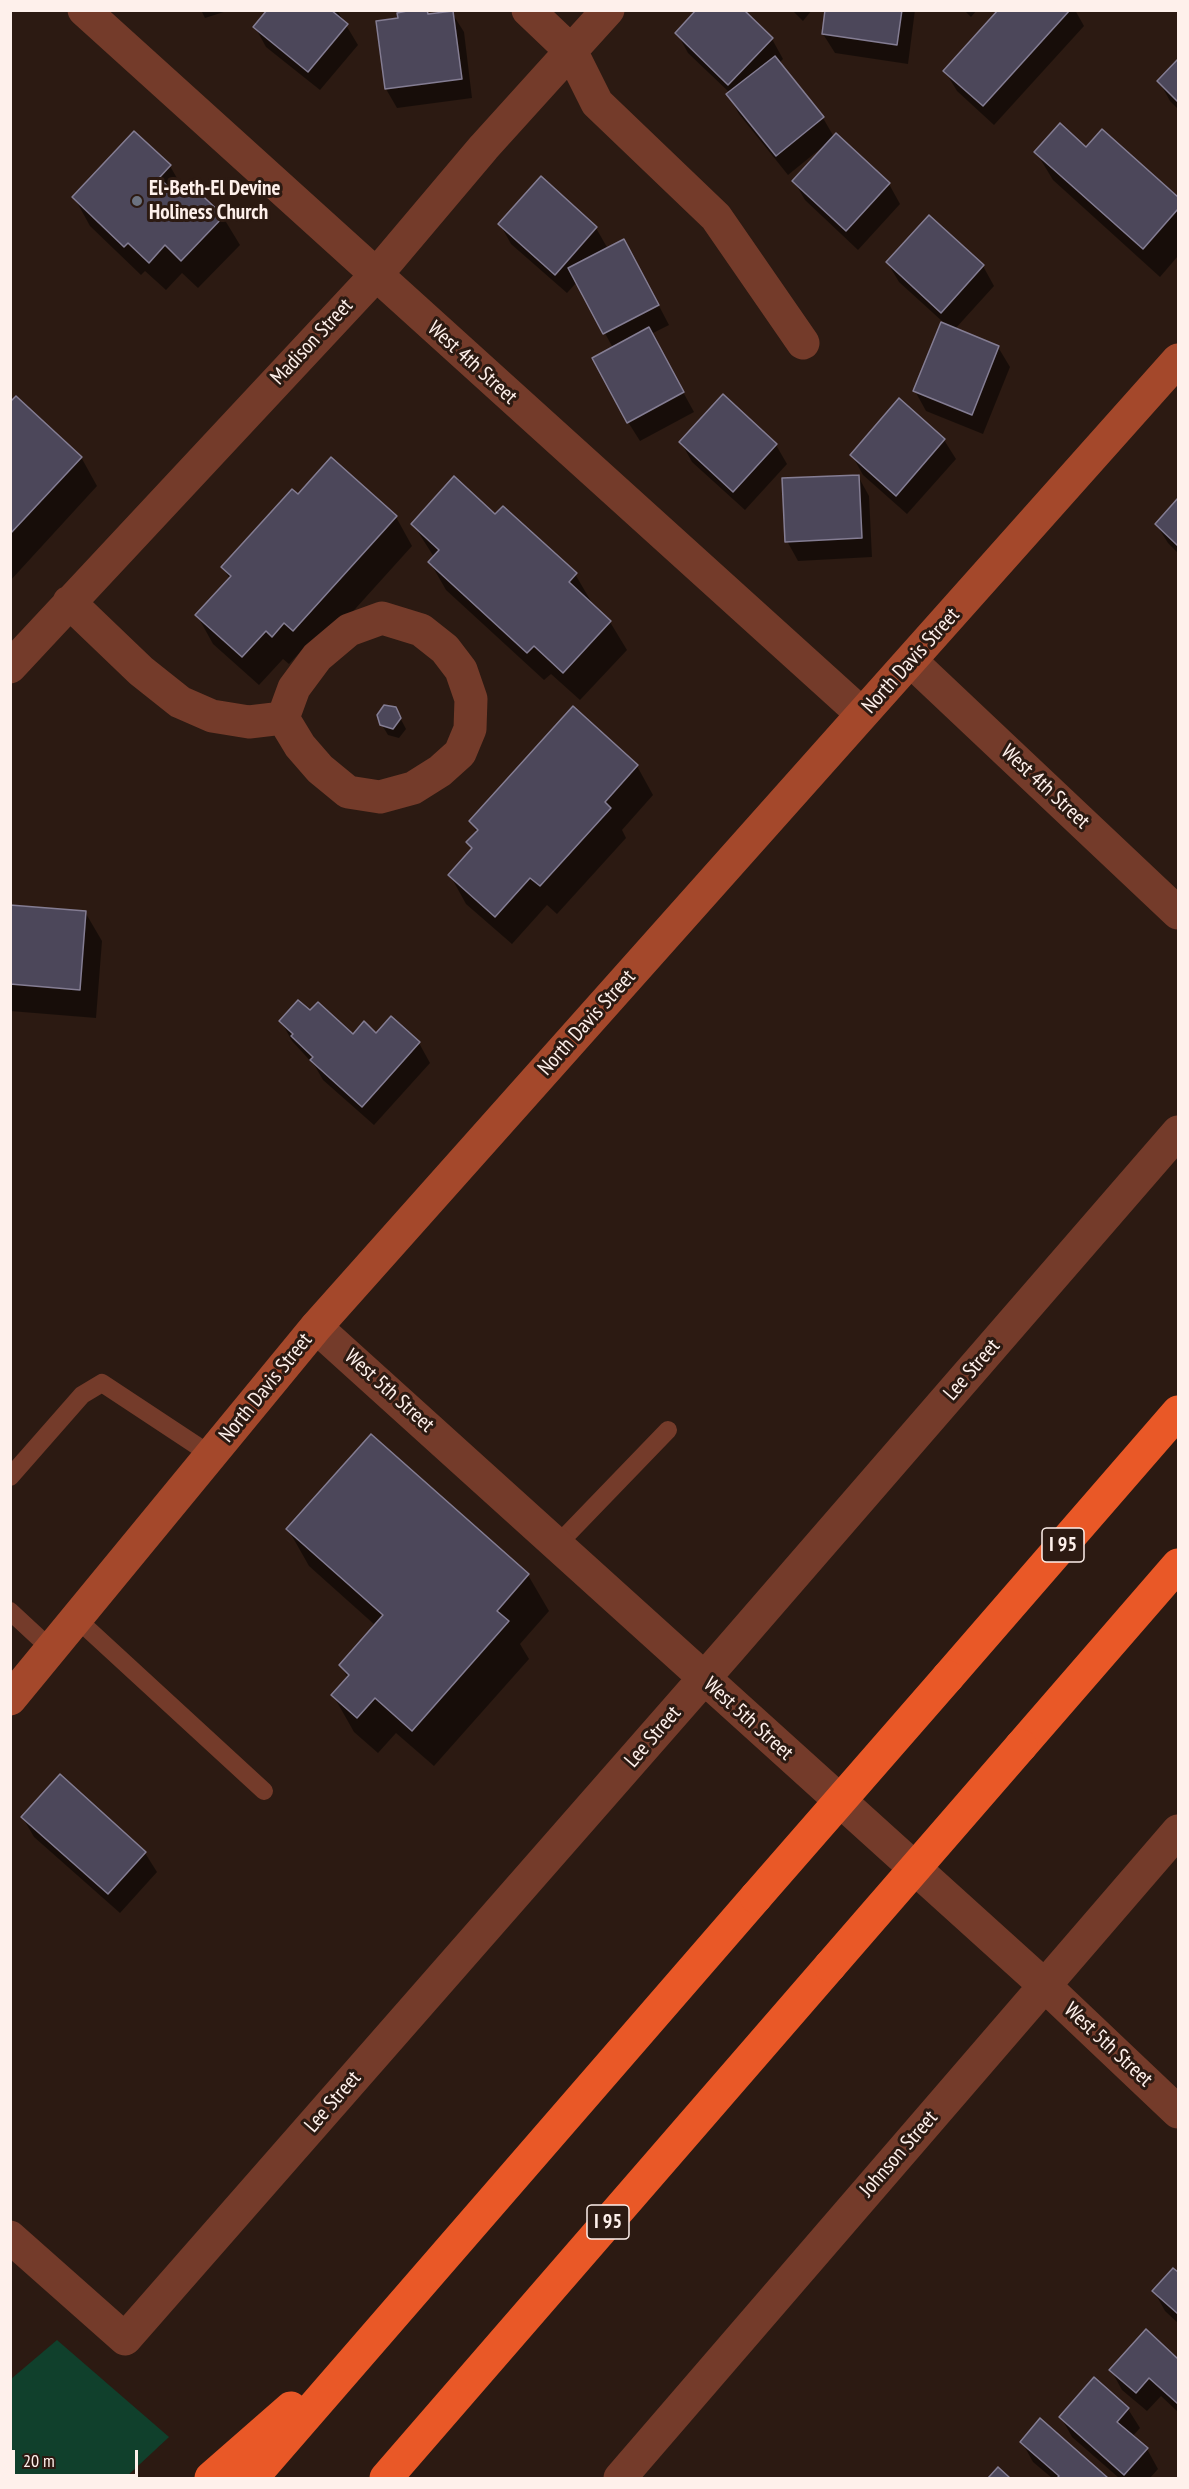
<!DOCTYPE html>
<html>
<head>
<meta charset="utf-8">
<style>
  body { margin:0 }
  #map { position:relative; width:1189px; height:2489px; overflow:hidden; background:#2c1a12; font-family:"PT Sans Narrow",sans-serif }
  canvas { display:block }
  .frame { position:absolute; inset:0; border:12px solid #fef0eb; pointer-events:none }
  .scale { position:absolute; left:12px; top:2450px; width:126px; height:27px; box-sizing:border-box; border:3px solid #fef0eb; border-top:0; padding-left:8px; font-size:18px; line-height:21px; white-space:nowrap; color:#fef0eb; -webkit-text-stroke:4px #2c1a12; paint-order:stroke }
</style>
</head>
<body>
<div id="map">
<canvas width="1189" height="2489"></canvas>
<div class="frame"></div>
<div class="scale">20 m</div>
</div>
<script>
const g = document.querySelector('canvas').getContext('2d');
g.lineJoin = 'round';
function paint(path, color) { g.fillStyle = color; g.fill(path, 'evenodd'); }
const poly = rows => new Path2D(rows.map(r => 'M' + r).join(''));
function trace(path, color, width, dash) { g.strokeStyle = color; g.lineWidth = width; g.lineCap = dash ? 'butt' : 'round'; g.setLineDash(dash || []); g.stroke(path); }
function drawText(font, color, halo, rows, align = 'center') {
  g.font = font + ' "PT Sans Narrow",sans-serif'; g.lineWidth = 6; g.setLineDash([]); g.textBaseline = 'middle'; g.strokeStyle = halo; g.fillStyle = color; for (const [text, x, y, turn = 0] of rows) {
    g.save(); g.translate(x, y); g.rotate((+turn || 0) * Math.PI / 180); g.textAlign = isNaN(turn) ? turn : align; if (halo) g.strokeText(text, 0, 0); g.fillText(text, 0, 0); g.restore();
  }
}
paint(poly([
  [57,2340,169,2437,125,2478,11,2478,11,2379]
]), '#10402c');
paint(poly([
  [201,10,230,10,205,18],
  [269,10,337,10,358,45,320,90,266,47,255,27],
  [792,10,812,10,803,21],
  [826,10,915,10,908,64,835,53,823,34],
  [964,10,977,10,971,17],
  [1000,10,1075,10,1084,26,994,125,957,91,945,71],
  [452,13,464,32,472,98,397,108,386,89,429,16],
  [677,33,772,39,783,59,779,63,823,118,834,137,837,135,889,184,900,204,858,250,805,200,794,181,826,146,825,145,788,175,739,114,728,95,730,93,688,53],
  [1178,61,1178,109,1170,101,1159,81],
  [1102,131,1178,199,1178,256,1160,277,1053,180,1036,152,1087,149],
  [170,166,185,192,223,217,240,245,198,288,182,273,166,290,145,271,141,275,90,226,74,197],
  [541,179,596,228,608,249,635,260,669,325,651,334,694,412,640,441,628,422,613,348,577,282,567,293,511,244,500,224],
  [929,217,983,266,994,286,955,329,998,347,1010,367,983,434,926,411,915,391,943,322,899,282,887,262],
  [10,404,81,457,97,486,10,581],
  [944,440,956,459,907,514,863,475,852,455],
  [681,442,776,445,787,464,745,510,692,462],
  [858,476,869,496,872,557,798,561,787,541],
  [298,496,396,517,412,546,310,659,301,651,289,664,283,659,259,685,213,644,197,615,230,579,223,568],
  [1178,500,1178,553,1168,543,1156,524],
  [495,516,575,574,592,603,591,604,610,622,627,650,580,700,551,674,544,680,446,590,430,562,434,557,413,524],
  [395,708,406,729,399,738,388,735,382,725],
  [573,708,637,766,653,795,622,830,626,838,557,914,547,905,512,944,466,904,450,875,472,850,468,843,477,833,471,822],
  [10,907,85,912,102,941,96,1018,10,1011],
  [311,1012,353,1036,376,1035,419,1043,430,1063,374,1125,323,1080,315,1066,292,1041,281,1021],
  [288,1529,528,1575,549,1611,520,1644,529,1659,434,1766,396,1733,378,1753,354,1732,333,1695,348,1678,341,1666,376,1626,309,1566],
  [23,1818,145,1853,157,1872,120,1913,34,1837],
  [1173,2270,1178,2274,1178,2323,1165,2311,1154,2291],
  [1146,2331,1178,2361,1178,2412,1161,2396,1147,2411,1122,2390,1111,2370],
  [1094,2379,1128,2409,1140,2428,1132,2437,1147,2449,1158,2469,1150,2478,1119,2478,1072,2437,1061,2417],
  [1041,2420,1106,2478,1052,2478,1033,2462,1022,2442]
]), '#0007');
const building = poly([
  [267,10,331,10,348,24,308,72,253,27,267,10],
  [412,10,427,10,428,14,453,11,462,79,385,89,376,21,398,18,397,13,412,10],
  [696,10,744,10,773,38,728,85,675,33,696,10],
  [825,10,902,10,897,45,822,34,825,10],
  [998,10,1070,10,983,106,943,71,998,10],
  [775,56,824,117,776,156,726,94,775,56],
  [1178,59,1178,102,1157,81,1178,59],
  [1060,123,1086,147,1102,129,1178,197,1178,209,1143,249,1034,152,1060,123],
  [134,131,171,165,159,178,174,192,178,187,183,192,190,184,224,216,181,261,165,245,149,263,128,243,124,247,72,197,134,131],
  [836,133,890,183,846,231,792,181,836,133],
  [541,176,597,227,555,275,498,224,541,176],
  [929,215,984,265,941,313,886,262,929,215],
  [624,239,659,305,603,334,568,268,624,239],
  [941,322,999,346,972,415,913,391,941,322],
  [649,327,684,392,627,423,592,358,649,327],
  [723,394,777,444,733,492,679,442,723,394],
  [16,396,82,457,10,534,10,402,16,396],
  [899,398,945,439,896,496,850,455,899,398],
  [331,457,397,516,293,631,284,623,272,637,266,631,242,657,195,615,231,576,221,567,292,489,298,494,331,457],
  [859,475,862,538,785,542,782,478,859,475],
  [454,476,495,514,503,506,577,573,569,582,611,621,563,673,534,646,527,653,428,562,439,550,411,524,454,476],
  [1178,498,1178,546,1155,524,1178,498],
  [384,705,396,707,401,718,393,729,380,725,377,715,384,705],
  [573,706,638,765,605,802,611,808,540,886,530,878,495,917,448,875,472,848,466,842,478,830,469,821,573,706],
  [10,905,86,911,80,990,10,984,10,905],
  [298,1000,310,1010,318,1002,353,1034,364,1021,376,1033,391,1016,420,1042,362,1107,310,1060,313,1057,291,1036,293,1034,279,1021,298,1000],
  [371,1434,529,1574,497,1611,509,1621,412,1731,375,1698,357,1718,331,1695,349,1675,339,1665,383,1615,286,1529,371,1434],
  [60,1774,146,1852,108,1894,21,1817,60,1774],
  [1173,2268,1178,2272,1178,2314,1152,2291,1173,2268],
  [1146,2329,1178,2359,1178,2404,1149,2378,1136,2393,1109,2370,1146,2329],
  [1094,2377,1129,2408,1117,2422,1148,2448,1124,2475,1059,2417,1094,2377],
  [1040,2418,1108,2478,1057,2478,1059,2476,1020,2442,1040,2418],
  [998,2467,1010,2478,988,2478,998,2467]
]);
paint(building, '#4c475a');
trace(building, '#847d93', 1.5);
trace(poly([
  [10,1477,82,1395,102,1383,211,1455],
  [558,1544,668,1430],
  [10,1611,52,1650],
  [77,1619,264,1791]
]), '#743b2a', 18);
trace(poly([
  [84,10,862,714],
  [528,10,571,51,597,103,716,217,803,343],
  [69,602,141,671,180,702,212,716,249,722,283,718,300,746,320,769,348,792,380,797,413,788,440,771,460,753,470,729,471,699,461,670,445,649,421,630,382,618,349,630,317,657,294,688,283,718],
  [911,661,1178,913],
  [10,667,375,276,484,147,608,10],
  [316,1327,1044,1985,1178,2112],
  [10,2237,125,2339,728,1651,1178,1132],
  [620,2478,1178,1831]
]), '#743b2a', 33);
trace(poly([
  [10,1699,316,1327,1178,360]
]), '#a4482b', 33);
trace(poly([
  [948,1677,1178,1412],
  [1021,1746,1178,1565],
  [211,2478,291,2408],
  [252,2478,756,1897],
  [386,2478,830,1966]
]), '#e95827', 33);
trace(poly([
  [756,1897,948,1677],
  [830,1966,1021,1746]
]), '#e95827', 33);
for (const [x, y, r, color] of [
  [137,201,6,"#6b7280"]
]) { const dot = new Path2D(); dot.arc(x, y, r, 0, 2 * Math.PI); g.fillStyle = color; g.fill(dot); trace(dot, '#2c1a12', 2); }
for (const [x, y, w] of [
  [1063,1545,42],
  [608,2222,42]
]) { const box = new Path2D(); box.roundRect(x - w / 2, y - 17, w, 34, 4.5); g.fillStyle = '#2c1a12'; g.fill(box); trace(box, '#fef0eb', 1.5); }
drawText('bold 20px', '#fef0eb', null, [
  ["I 95",1063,1545],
  ["I 95",608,2222]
]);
drawText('bold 21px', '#fef0eb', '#2c1a12', [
  ["El-Beth-El Devine",149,189],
  ["Holiness Church",149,213]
], 'left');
drawText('21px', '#fef0eb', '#2c1a12', [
  ["Madison Street",312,342,-47],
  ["West 4th Street",472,363,42],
  ["North Davis Street",911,661,-48],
  ["West 4th Street",1045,787,43],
  ["North Davis Street",587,1023,-48],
  ["Lee Street",972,1370,-49],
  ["North Davis Street",266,1388,-51],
  ["West 5th Street",389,1391,42],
  ["West 5th Street",748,1719,42],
  ["Lee Street",653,1737,-49],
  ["West 5th Street",1108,2045,43],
  ["Lee Street",333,2102,-49],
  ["Johnson Street",899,2154,-49]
]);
</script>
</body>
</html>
